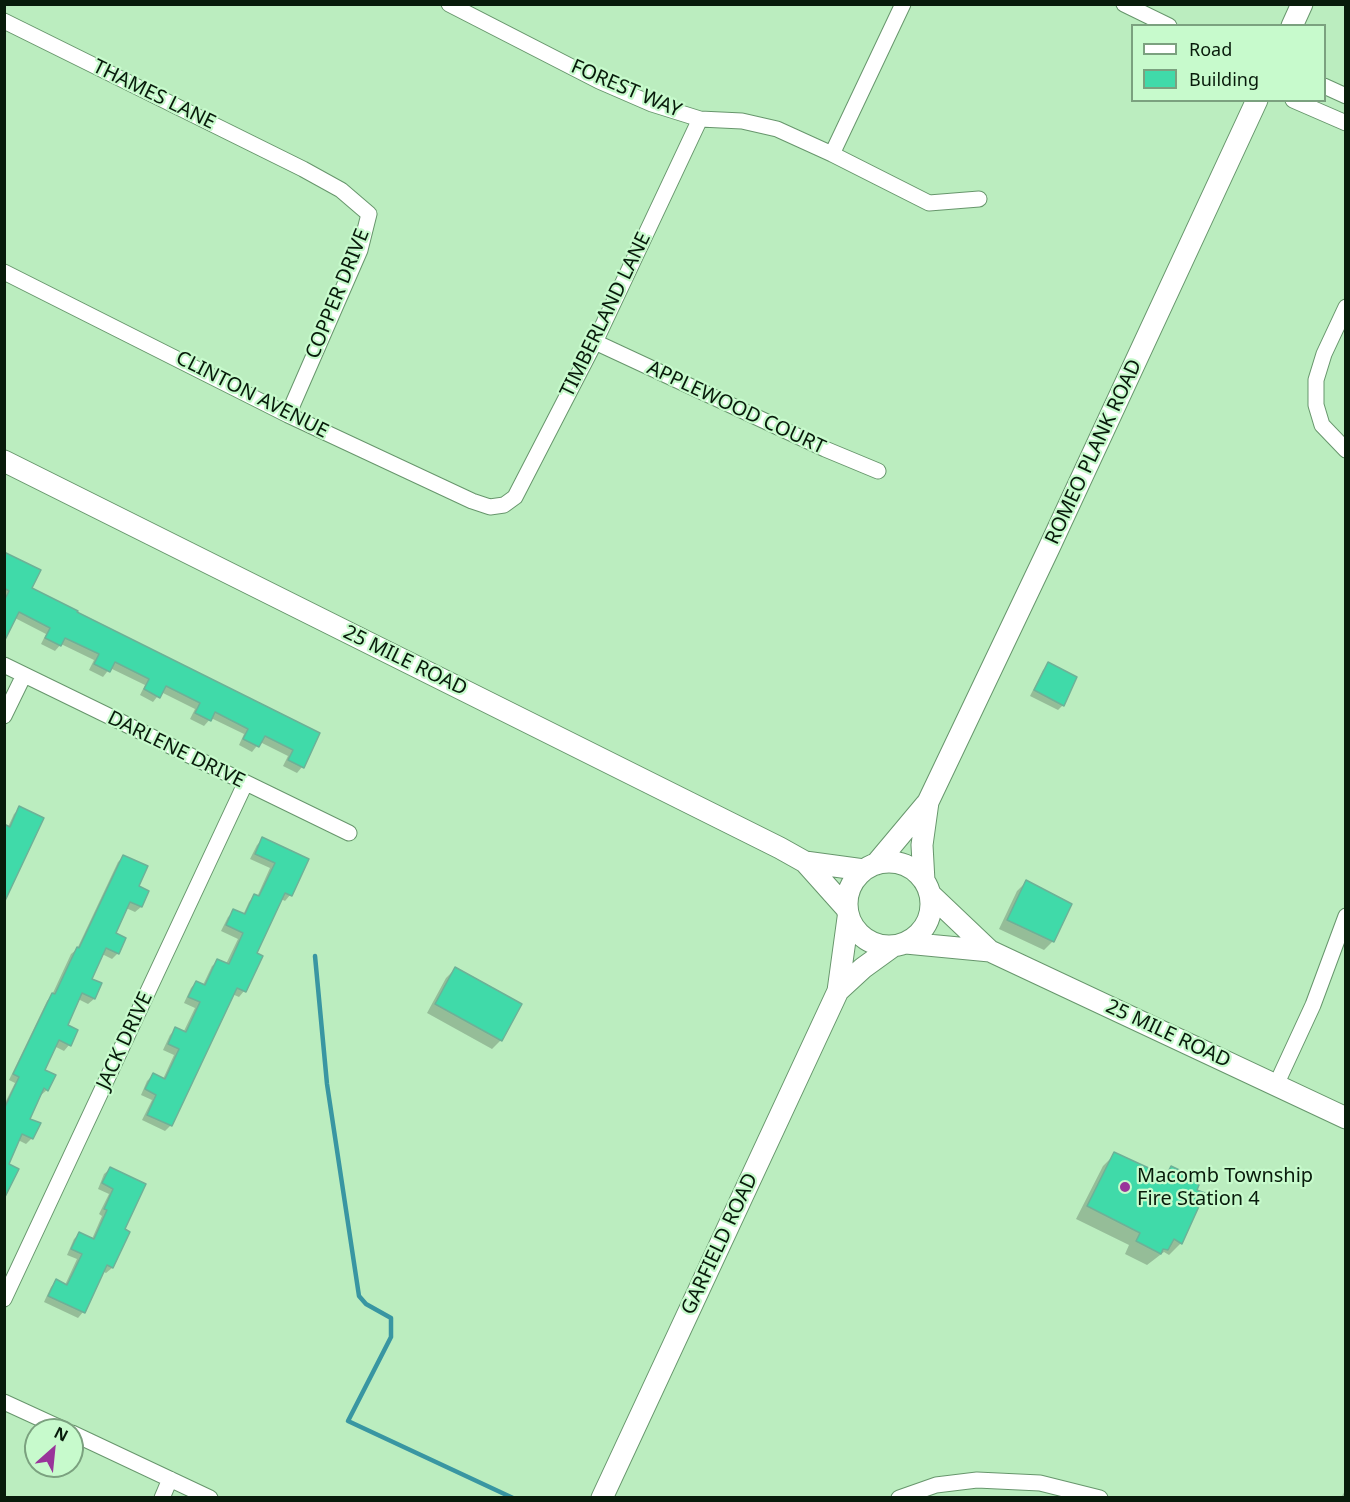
<!DOCTYPE html>
<html>
<head>
<meta charset="utf-8">
<style>
  body { margin:0 }
  #map { position:relative; width:1350px; height:1502px; overflow:hidden; background:#bbedbf; font-family:"Noto Sans",sans-serif }
  canvas { display:block }
  .frame { position:absolute; inset:0; border:6px solid #081b0b; pointer-events:none }
  .legend { position:absolute; left:1131px; top:24px; width:195px; height:78px; box-sizing:border-box; background:#c7facc; border:2px solid #7ba17f; margin:0; padding:8px 10px; list-style:none; font-size:18px; color:#081b0b }
  .legend li { display:flex; align-items:center; gap:12px; height:30px }
  .legend b { width:30px; border:2px solid #7ba17f }
  .north { position:absolute; left:24px; top:1418px; width:60px; height:60px; box-sizing:border-box; background:#c7facc; border:2px solid #7ba17f; border-radius:50%; rotate:27deg; font-size:16px; font-weight:700; line-height:24px; text-align:center; color:#081b0b }
  .north::after { content:''; display:block; margin:auto; width:21px; height:27px; background:#99359a; clip-path:polygon(50% 0,100% 100%,50% 72%,0 100%) }
</style>
</head>
<body>
<div id="map">
<canvas width="1350" height="1502"></canvas>
<div class="frame"></div>
<ul class="legend">
<li><b style="height:8px;background:#fff"></b>Road</li>
<li><b style="height:16px;background:#40daa9"></b>Building</li>
</ul>
<div class="north">N</div>
</div>
<script>
const g = document.querySelector('canvas').getContext('2d');
g.lineJoin = 'round';
function paint(path, color) { g.fillStyle = color; g.fill(path, 'evenodd'); }
const poly = rows => new Path2D(rows.map(r => 'M' + r).join(''));
function trace(path, color, width, dash) { g.strokeStyle = color; g.lineWidth = width; g.lineCap = dash ? 'butt' : 'round'; g.setLineDash(dash || []); g.stroke(path); }
function drawText(font, color, halo, rows, align = 'center') {
  g.font = font + ' "Noto Sans",sans-serif'; g.lineWidth = 4.5; g.setLineDash([]); g.textBaseline = 'middle'; g.strokeStyle = halo; g.fillStyle = color; for (const [text, x, y, turn = 0] of rows) {
    g.save(); g.translate(x, y); g.rotate((+turn || 0) * Math.PI / 180); g.textAlign = isNaN(turn) ? turn : align; if (halo) g.strokeText(text, 0, 0); g.fillText(text, 0, 0); g.restore();
  }
}
paint(poly([
  [4,554,30,588,75,613,318,733,302,767,297,773,283,766,288,756,260,742,252,752,239,745,244,734,211,718,204,726,190,719,195,709,161,692,153,702,140,695,145,685,110,668,103,677,89,670,94,660,61,644,55,651,41,644,46,634,15,618,4,629],
  [1049,664,1063,705,1058,710,1030,696,1043,670],
  [20,808,4,900,8,827,14,814],
  [263,839,307,860,290,895,285,901,281,899,255,954,244,991,239,997,232,994,171,1125,165,1131,142,1120,152,1100,141,1095,147,1081,153,1075,163,1079,174,1055,163,1050,170,1035,176,1029,183,1033,195,1008,184,1003,191,988,196,982,203,985,212,966,218,961,226,964,238,939,221,931,228,917,234,911,243,915,249,902,254,896,257,897,270,868,250,859,257,845],
  [124,856,137,887,147,892,141,907,135,912,126,908,114,934,118,953,112,959,102,954,90,979,100,984,94,999,88,1004,78,999,66,1026,69,1045,64,1051,54,1046,43,1071,47,1090,41,1095,40,1094,28,1119,32,1138,26,1144,18,1140,7,1164,17,1169,4,1199,4,1105,15,1083,9,1080,47,1001,52,995,71,954,77,949,118,862],
  [1026,882,1053,941,1044,950,999,929,1017,891],
  [455,969,501,1040,492,1049,427,1013,446,978],
  [1115,1154,1163,1177,1172,1168,1191,1182,1195,1190,1181,1243,1169,1255,1164,1252,1147,1265,1125,1254,1129,1245,1076,1219,1103,1166],
  [110,1169,123,1230,128,1232,112,1268,106,1273,102,1271,83,1312,78,1318,44,1302,51,1287,56,1281,65,1285,77,1259,67,1255,74,1239,79,1234,92,1239,102,1216,99,1214,109,1194,98,1189,104,1174],
  [1346,1489,1346,1498,1341,1498]
]), '#0003');
trace(poly([
  [315,956,327,1084,359,1296,366,1304,391,1318,391,1337,348,1421,513,1498]
]), '#3996a2', 4.5);
const building = poly([
  [4,552,41,570,32,588,78,611,77,612,320,733,304,768,288,760,293,750,265,736,259,747,243,739,248,729,215,712,211,721,195,713,200,703,166,686,160,698,144,689,149,679,115,662,110,672,94,664,99,654,65,638,61,646,45,638,50,628,19,612,4,642,4,601,9,591,4,588,4,552],
  [1048,662,1077,677,1064,706,1034,690,1048,662],
  [19,806,44,818,4,903,4,824,10,827,19,806],
  [262,837,309,859,292,896,285,893,257,953,263,956,246,992,237,988,172,1126,147,1115,156,1095,145,1089,153,1073,165,1079,179,1049,168,1044,175,1027,186,1032,200,1002,188,997,196,981,205,985,217,959,229,964,243,933,226,925,233,909,245,914,254,894,259,896,275,863,255,854,262,837],
  [123,855,148,866,139,886,149,891,142,907,130,902,116,933,126,938,119,954,106,948,92,979,102,983,95,999,82,993,68,1025,78,1030,71,1046,59,1040,45,1070,56,1075,48,1091,44,1088,30,1119,41,1123,33,1139,22,1134,9,1164,19,1169,4,1199,4,1109,19,1077,13,1074,52,993,55,994,77,947,79,948,123,855],
  [1026,880,1072,904,1054,942,1007,920,1026,880],
  [455,967,522,1004,502,1041,435,1004,455,967],
  [1114,1152,1166,1176,1171,1166,1194,1177,1193,1181,1199,1185,1197,1190,1205,1193,1182,1244,1174,1239,1168,1250,1163,1249,1161,1254,1136,1241,1140,1233,1087,1206,1114,1152],
  [110,1167,146,1184,125,1229,130,1232,113,1268,107,1265,85,1313,48,1296,56,1279,67,1285,82,1254,71,1249,79,1232,94,1239,107,1210,104,1209,113,1189,102,1183,110,1167]
]);
paint(building, '#40daa9');
trace(building, '#6db197', 1.5);
const street = poly([
  [449,4,599,81,652,104,700,119,742,121,777,129,832,154,929,203,979,199],
  [1124,4,1169,26],
  [4,21,303,169,341,190,369,214,360,250,288,415],
  [1324,86,1346,96],
  [1293,100,1346,123],
  [832,154,903,4],
  [4,272,288,415,472,501,490,507,504,505,515,497,595,342,700,119],
  [1346,307,1324,354,1316,380,1316,405,1322,425,1346,450],
  [595,342,825,449,878,471],
  [4,665,349,833],
  [4,716,24,675],
  [1276,1085,1313,1005,1346,916],
  [4,1299,245,784],
  [4,1402,65,1430],
  [72,1433,210,1498],
  [162,1498,170,1479],
  [899,1498,936,1485,977,1480,1040,1483,1100,1498]
]);
const secondary = poly([
  [1292,26,1302,4],
  [4,461,780,848,805,862,847,909],
  [805,862,864,870],
  '847 904a42 42 0 1 1 84 0a42 42 0 1 1-84 0Z',
  [876,864,928,802,1049,548,1257,100],
  [924,881,922,845,928,802],
  [930,894,990,951],
  [906,943,990,951,1346,1118],
  [838,991,863,968,892,947],
  [602,1498,838,991,848,918]
]);
trace(street, '#67966c', 17);
trace(secondary, '#67966c', 23);
trace(street, '#fff', 15);
trace(secondary, '#fff', 21);
for (const [x, y, r, color] of [
  [1125,1187,6,"#99359a"]
]) { const dot = new Path2D(); dot.arc(x, y, r, 0, 2 * Math.PI); g.fillStyle = color; g.fill(dot); trace(dot, '#c7facc', 2); }
drawText('20px', '#081b0b', '#c7facc', [
  ["FOREST WAY",626,89,23],
  ["THAMES LANE",154,95,26],
  ["COPPER DRIVE",338,294,-68],
  ["TIMBERLAND LANE",606,315,-64],
  ["CLINTON AVENUE",252,395,27],
  ["APPLEWOOD COURT",736,408,25],
  ["ROMEO PLANK ROAD",1094,452,-65],
  ["25 MILE ROAD",405,661,26],
  ["DARLENE DRIVE",176,750,26],
  ["25 MILE ROAD",1168,1034,25],
  ["JACK DRIVE",125,1041,-65],
  ["GARFIELD ROAD",720,1244,-65]
]);
drawText('20px', '#081b0b', '#c7facc', [
  ["Macomb Township",1137,1176],
  ["Fire Station 4",1137,1199]
], 'left');
</script>
</body>
</html>
